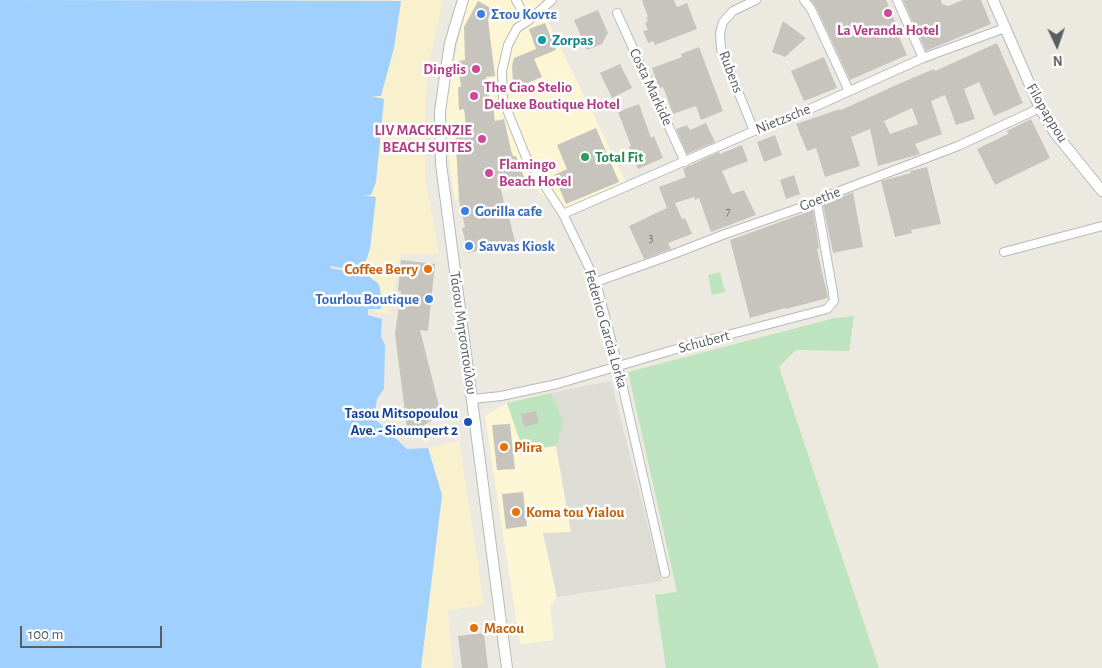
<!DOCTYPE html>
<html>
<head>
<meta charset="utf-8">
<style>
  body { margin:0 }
  #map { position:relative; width:1102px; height:668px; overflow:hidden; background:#eceae0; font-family:"Alegreya Sans",sans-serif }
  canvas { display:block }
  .north { position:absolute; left:1032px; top:20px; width:50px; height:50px; -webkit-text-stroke:4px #fff; paint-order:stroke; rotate:177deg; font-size:14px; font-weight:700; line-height:20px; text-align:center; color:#595c61 }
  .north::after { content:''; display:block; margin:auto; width:18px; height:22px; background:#595c61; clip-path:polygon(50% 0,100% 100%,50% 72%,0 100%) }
  .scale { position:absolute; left:20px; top:626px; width:142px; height:22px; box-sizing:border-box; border:2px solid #595c61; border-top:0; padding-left:6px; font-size:15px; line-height:18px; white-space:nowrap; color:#595c61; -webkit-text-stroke:4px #fff; paint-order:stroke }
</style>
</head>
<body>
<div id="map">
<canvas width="1102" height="668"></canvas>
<div class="north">N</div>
<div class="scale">100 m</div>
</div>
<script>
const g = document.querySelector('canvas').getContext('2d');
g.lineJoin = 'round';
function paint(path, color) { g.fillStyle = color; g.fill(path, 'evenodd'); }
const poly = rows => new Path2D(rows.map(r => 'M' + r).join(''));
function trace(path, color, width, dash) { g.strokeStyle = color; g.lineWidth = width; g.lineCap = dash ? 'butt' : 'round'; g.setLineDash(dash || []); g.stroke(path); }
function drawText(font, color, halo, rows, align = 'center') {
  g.font = font + ' "Alegreya Sans",sans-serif'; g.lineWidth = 5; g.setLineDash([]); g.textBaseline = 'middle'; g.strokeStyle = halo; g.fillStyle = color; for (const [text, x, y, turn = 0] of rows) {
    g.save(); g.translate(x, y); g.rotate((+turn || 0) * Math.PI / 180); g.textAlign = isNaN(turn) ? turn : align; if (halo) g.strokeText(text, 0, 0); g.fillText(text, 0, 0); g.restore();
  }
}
paint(poly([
  [468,0,541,0,546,18,628,186,563,214,532,185,455,200,442,113],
  [507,403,523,450,556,446,571,532,543,534,557,597,550,606,554,640,520,644,485,416]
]), '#fdf6d4');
paint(poly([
  [611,381,662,581,557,597,543,533,571,532,556,446,564,423,551,393]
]), '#dddcd5');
paint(poly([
  [720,272,725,292,712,295,708,275],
  [854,316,849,351,796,350,779,367,879,668,666,668,655,595,677,592,628,372,835,318],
  [551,393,564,423,556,446,523,450,507,403]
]), '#bde4be');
paint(poly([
  [392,0,443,0,428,67,425,117,425,177,439,254,400,254,390,314,375,312,362,272,370,249,375,197,361,195,371,195,376,182,384,100,372,97,371,95,401,2],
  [371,415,407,449,428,448,459,441,484,604,448,611,453,668,393,668]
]), '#f9f1ce');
paint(poly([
  [0,0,401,1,394,48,381,96,372,96,384,99,376,182,371,195,362,195,376,197,370,249,362,272,331,266,330,268,367,275,379,284,381,296,381,309,368,309,368,315,382,319,381,337,385,345,384,389,377,399,375,412,361,415,361,417,371,415,407,449,428,448,442,495,421,668,0,668]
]), '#9fd0fe');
paint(poly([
  [642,0,674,0,677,7,687,3,697,29,655,45,653,41,648,43,643,31,648,30,645,23,648,21,646,17,648,17],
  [811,0,886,0,898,29,896,30,907,55,850,80,816,7],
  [903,0,941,0,942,4,948,6,963,0,981,0,991,24,926,51],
  [478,1,492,9,488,20,495,76,486,77,491,106,493,106,495,121,504,119,511,150,513,156,516,156,524,177,517,186,501,189,507,217,509,217,515,242,468,253,462,228,465,227,459,200,455,128,466,126,464,109,459,110,458,87,461,87,458,61,465,60,464,27],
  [598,10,608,33,602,44,587,50,574,20],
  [783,21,806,38,785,57,772,52],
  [545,23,556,50,534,59,542,77,516,88,513,83,512,66,514,58,536,49,529,29],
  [997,43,1023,103,994,116,979,82,964,89,975,119,956,125,945,95,931,101,942,134,915,144,920,154,878,166,870,129,851,137,860,166,825,177,816,148,807,151,796,124,840,109,841,110,903,82,934,69,935,71],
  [912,108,918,124,890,134,884,121],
  [699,47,723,111,701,120,696,106,673,114,663,87,659,88,652,68,682,57,681,54],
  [824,57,837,88,804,101,791,71],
  [620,64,632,88,612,98,600,73],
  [639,104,651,138,654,136,663,158,638,169,629,147,631,146,618,112],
  [1031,119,1050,158,995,185,977,149,1008,134,1007,131],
  [706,123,715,142,687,154,676,129,687,125,690,130],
  [596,128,619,182,566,204,554,175,567,169,557,145],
  [775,135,782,155,764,162,757,142],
  [742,145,748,161,722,171,732,194,744,190,756,215,711,232,699,198,695,200,694,197,675,203,682,219,685,218,692,234,668,243,671,249,644,259,629,226,667,208,659,187,686,177,683,169,691,165,719,152,720,154],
  [927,167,941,224,911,230,912,233,895,237,881,181,911,173,910,171],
  [794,175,800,194,786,199,780,180],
  [853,192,863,247,833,253,823,205],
  [813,210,819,248,817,249,828,298,786,309,785,308,750,318,730,240],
  [401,260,435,264,428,331,420,330,441,414,408,436,395,334,401,291,398,291],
  [536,411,539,423,524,427,521,414],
  [510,424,515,469,497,470,492,425],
  [523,492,527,526,506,529,502,494],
  [484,633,488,668,462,668,458,636]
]), '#c7c4be');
const minor = poly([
  [516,0,528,21,517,28,508,45,502,71,503,100,526,157,563,214,596,282,618,366,665,573],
  [804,0,811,9,849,91],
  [897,0,923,58],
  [617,13,685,162],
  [528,21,552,0],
  [754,131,721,49,720,33,723,22,733,11,756,0],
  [563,214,754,131,792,117,923,58,1005,28],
  [1004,252,1102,226],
  [596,282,671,255,725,234,817,202,824,197,958,146,1040,108],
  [473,399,501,396,557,384,697,343,827,309,834,301,833,293,817,202]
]);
const tertiary = poly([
  [463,0,450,43,445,76,440,112,441,164,507,668],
  [993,0,1040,108,1055,133,1102,191]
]);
trace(minor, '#b6b8bd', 10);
trace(tertiary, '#b6b8bd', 12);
trace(minor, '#fff', 8);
trace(tertiary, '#fff', 10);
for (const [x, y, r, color] of [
  [888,13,5,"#d1479c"],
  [481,14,5,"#3f7fe0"],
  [542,40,5,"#0f9aa8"],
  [476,69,5,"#d1479c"],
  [474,96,5,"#d1479c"],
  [482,139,5,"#d1479c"],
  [585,157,5,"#2e9e5b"],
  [489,173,5,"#d1479c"],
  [465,211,5,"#3f7fe0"],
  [469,246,5,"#3f7fe0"],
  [428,269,5,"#e8710a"],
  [429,299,5,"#3f7fe0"],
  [468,422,5,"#1a4fb4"],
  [504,447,5,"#e8710a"],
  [516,512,5,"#e8710a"],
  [474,628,5,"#e8710a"]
]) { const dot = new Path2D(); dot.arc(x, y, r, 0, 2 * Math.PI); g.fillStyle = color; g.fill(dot); trace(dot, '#fff', 2); }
drawText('12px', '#747678', null, [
  ["7",728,211],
  ["3",651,238]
]);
drawText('bold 15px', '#366cbe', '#fff', [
  ["Στου Κοντε",491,14],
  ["Gorilla cafe",475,211],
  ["Savvas Kiosk",479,246],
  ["Tourlou Boutique",419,299,"right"]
], 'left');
drawText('bold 15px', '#b23c85', '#fff', [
  ["La Veranda Hotel",888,30,"center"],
  ["Dinglis",466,69],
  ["The Ciao Stelio",484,87,"left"],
  ["Deluxe Boutique Hotel",484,104,"left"],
  ["LIV MACKENZIE",472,130],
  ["BEACH SUITES",472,147],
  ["Flamingo",499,164,"left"],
  ["Beach Hotel",499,181,"left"]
], 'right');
drawText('bold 15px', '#0d838f', '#fff', [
  ["Zorpas",552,40]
], 'left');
drawText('15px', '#595c61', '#fff', [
  ["Rubens",731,72,69],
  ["Costa Markide",651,87,65],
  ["Filopappou",1047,113,59],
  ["Nietzsche",783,119,-22],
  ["Goethe",820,199,-22],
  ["Federico Garcia Lorka",606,329,74],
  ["Τάσου Μητσοπούλου",463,333,82],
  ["Schubert",704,342,-15]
]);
drawText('bold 15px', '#27864d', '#fff', [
  ["Total Fit",595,157]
], 'left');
drawText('bold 15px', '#c56008', '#fff', [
  ["Coffee Berry",418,269,"right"],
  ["Plira",514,447],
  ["Koma tou Yialou",526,512],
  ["Macou",484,628]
], 'left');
drawText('bold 15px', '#164399', '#fff', [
  ["Tasou Mitsopoulou",458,413],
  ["Ave. - Sioumpert 2",458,430]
], 'right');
</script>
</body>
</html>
